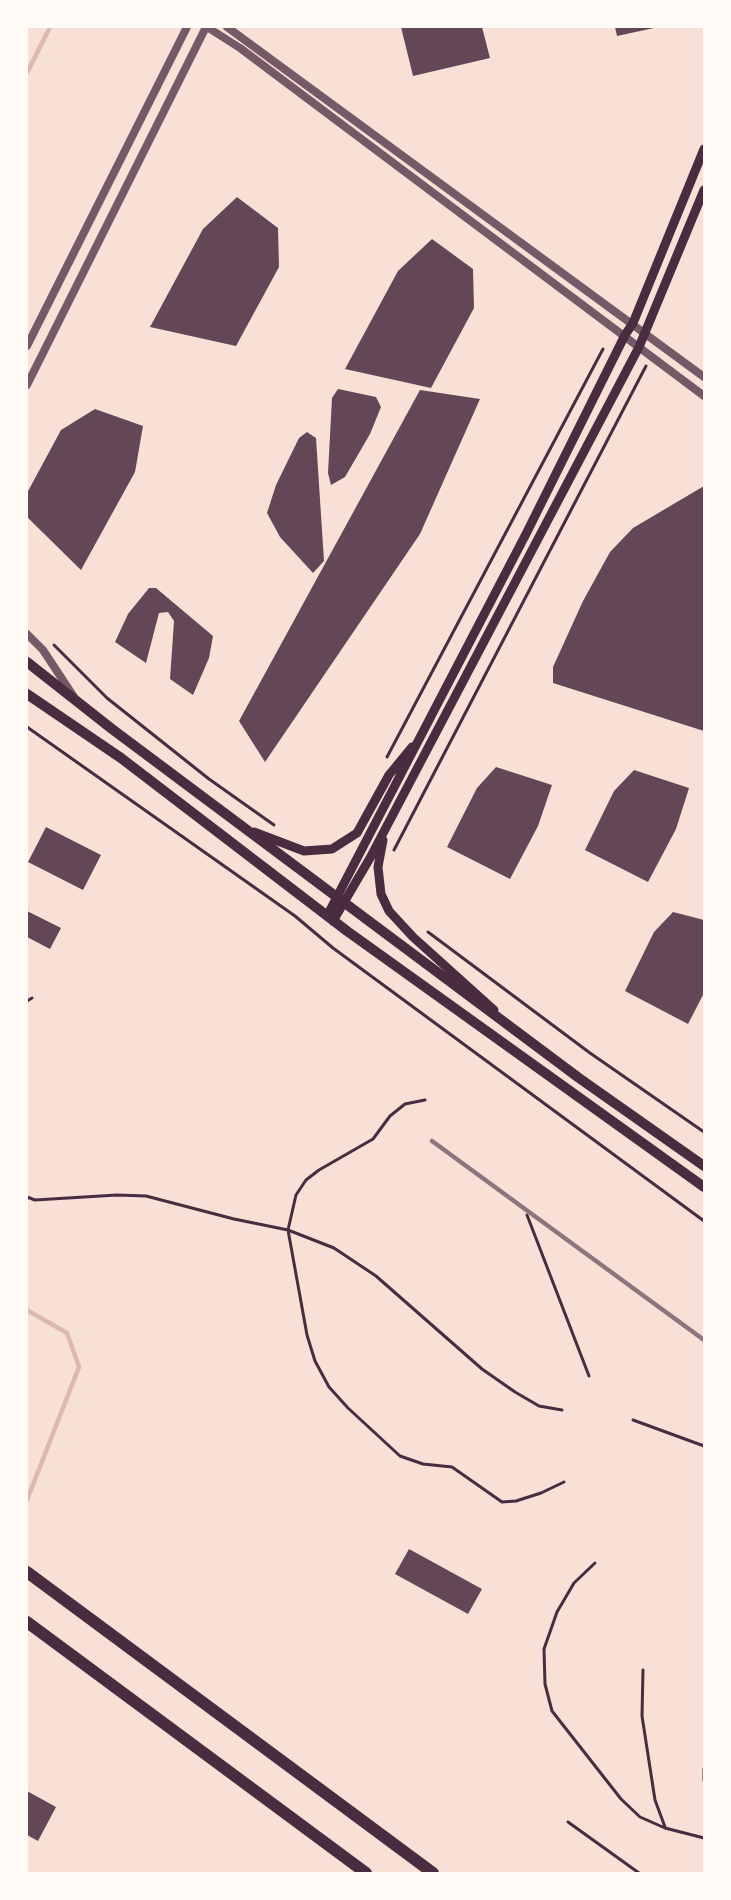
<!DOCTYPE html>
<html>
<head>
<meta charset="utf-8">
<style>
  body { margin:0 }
  #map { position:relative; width:731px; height:1900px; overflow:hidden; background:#f7e1d7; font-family:Karla,sans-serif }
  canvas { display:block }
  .frame { position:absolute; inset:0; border:28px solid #fffaf5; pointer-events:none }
</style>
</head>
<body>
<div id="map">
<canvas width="731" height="1900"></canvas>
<div class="frame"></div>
</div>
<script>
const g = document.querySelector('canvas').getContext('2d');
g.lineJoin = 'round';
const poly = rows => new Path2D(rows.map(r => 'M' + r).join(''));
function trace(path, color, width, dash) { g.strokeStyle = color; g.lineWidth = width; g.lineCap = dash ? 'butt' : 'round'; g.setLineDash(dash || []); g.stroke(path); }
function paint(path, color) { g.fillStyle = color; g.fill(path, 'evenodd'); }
trace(poly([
  [27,73,50,27],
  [27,1310,67,1333,79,1367,27,1500]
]), '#dcb8b0', 4.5);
paint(poly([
  [401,27,482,27,490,58,413,76],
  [615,27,654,27,654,28,617,36],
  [237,197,278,228,279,267,236,346,150,327,203,229],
  [432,239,473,269,474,308,431,388,345,369,398,271],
  [338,389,376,397,381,407,370,434,345,477,331,485,328,473,332,398],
  [420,390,480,399,420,534,265,762,239,721],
  [95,409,143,426,135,472,81,570,27,517,27,493,61,430],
  [307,432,316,438,324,561,313,573,280,537,267,513,276,485,299,438],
  [704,486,704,731,553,683,553,667,583,601,610,552,633,528],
  [149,588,156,588,213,636,209,658,193,695,170,679,174,621,168,612,159,613,146,663,115,642,128,614],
  [496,767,552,785,538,826,510,879,447,847,477,788],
  [634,770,689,788,676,829,648,882,585,850,614,791],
  [46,827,101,855,83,890,28,862],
  [27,911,61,928,50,949,27,937],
  [673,912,704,920,704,993,688,1024,625,991,654,932],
  [409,1549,482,1589,468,1614,395,1574],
  [27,1791,56,1807,38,1841,27,1835]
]), '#644757');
trace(poly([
  [54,645,107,698,209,779,274,825],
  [27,727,295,916,333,948,704,1221],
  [387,757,603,349],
  [394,850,646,366],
  [428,932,590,1053,704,1132],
  [27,1001,32,998],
  [425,1100,405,1104,390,1116,373,1139,319,1170,306,1180,296,1195,288,1230,307,1335,315,1361,329,1387,348,1408,400,1456,423,1464,452,1467,502,1502,516,1501,541,1493,564,1482],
  [27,1197,35,1200,117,1195,146,1196,234,1219,288,1230,334,1248,376,1276,482,1369,515,1392,539,1406,562,1410],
  [527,1215,589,1376],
  [633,1420,704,1446],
  [595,1563,574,1583,557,1612,544,1649,545,1684,552,1711,621,1799,640,1817,665,1828,704,1838],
  [643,1670,642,1716,655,1800,665,1827],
  [704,1769,704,1780],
  [568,1822,639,1873]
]), '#4a2c40', 3);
trace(poly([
  [207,27,240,48,704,396],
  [227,27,704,377],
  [27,346,187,27],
  [27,385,206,27],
  [27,634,43,650,74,697]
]), '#755966', 8);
trace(poly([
  [254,832,304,851,332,849,357,833,389,775,412,747],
  [383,840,378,867,381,894,389,911,413,937,494,1010],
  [327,916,527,532,625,335,633,323,704,149],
  [333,921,370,858,639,347,704,190]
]), '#4a2c40', 9);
trace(poly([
  [27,662,112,729,579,1078,704,1166],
  [27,694,121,758,347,931,704,1187]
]), '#4a2c40', 10);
trace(poly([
  [27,1572,433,1873],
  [27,1622,366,1873]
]), '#4a2c40', 12);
trace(poly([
  [432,1141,704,1340]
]), '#8f747c', 4.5);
</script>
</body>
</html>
